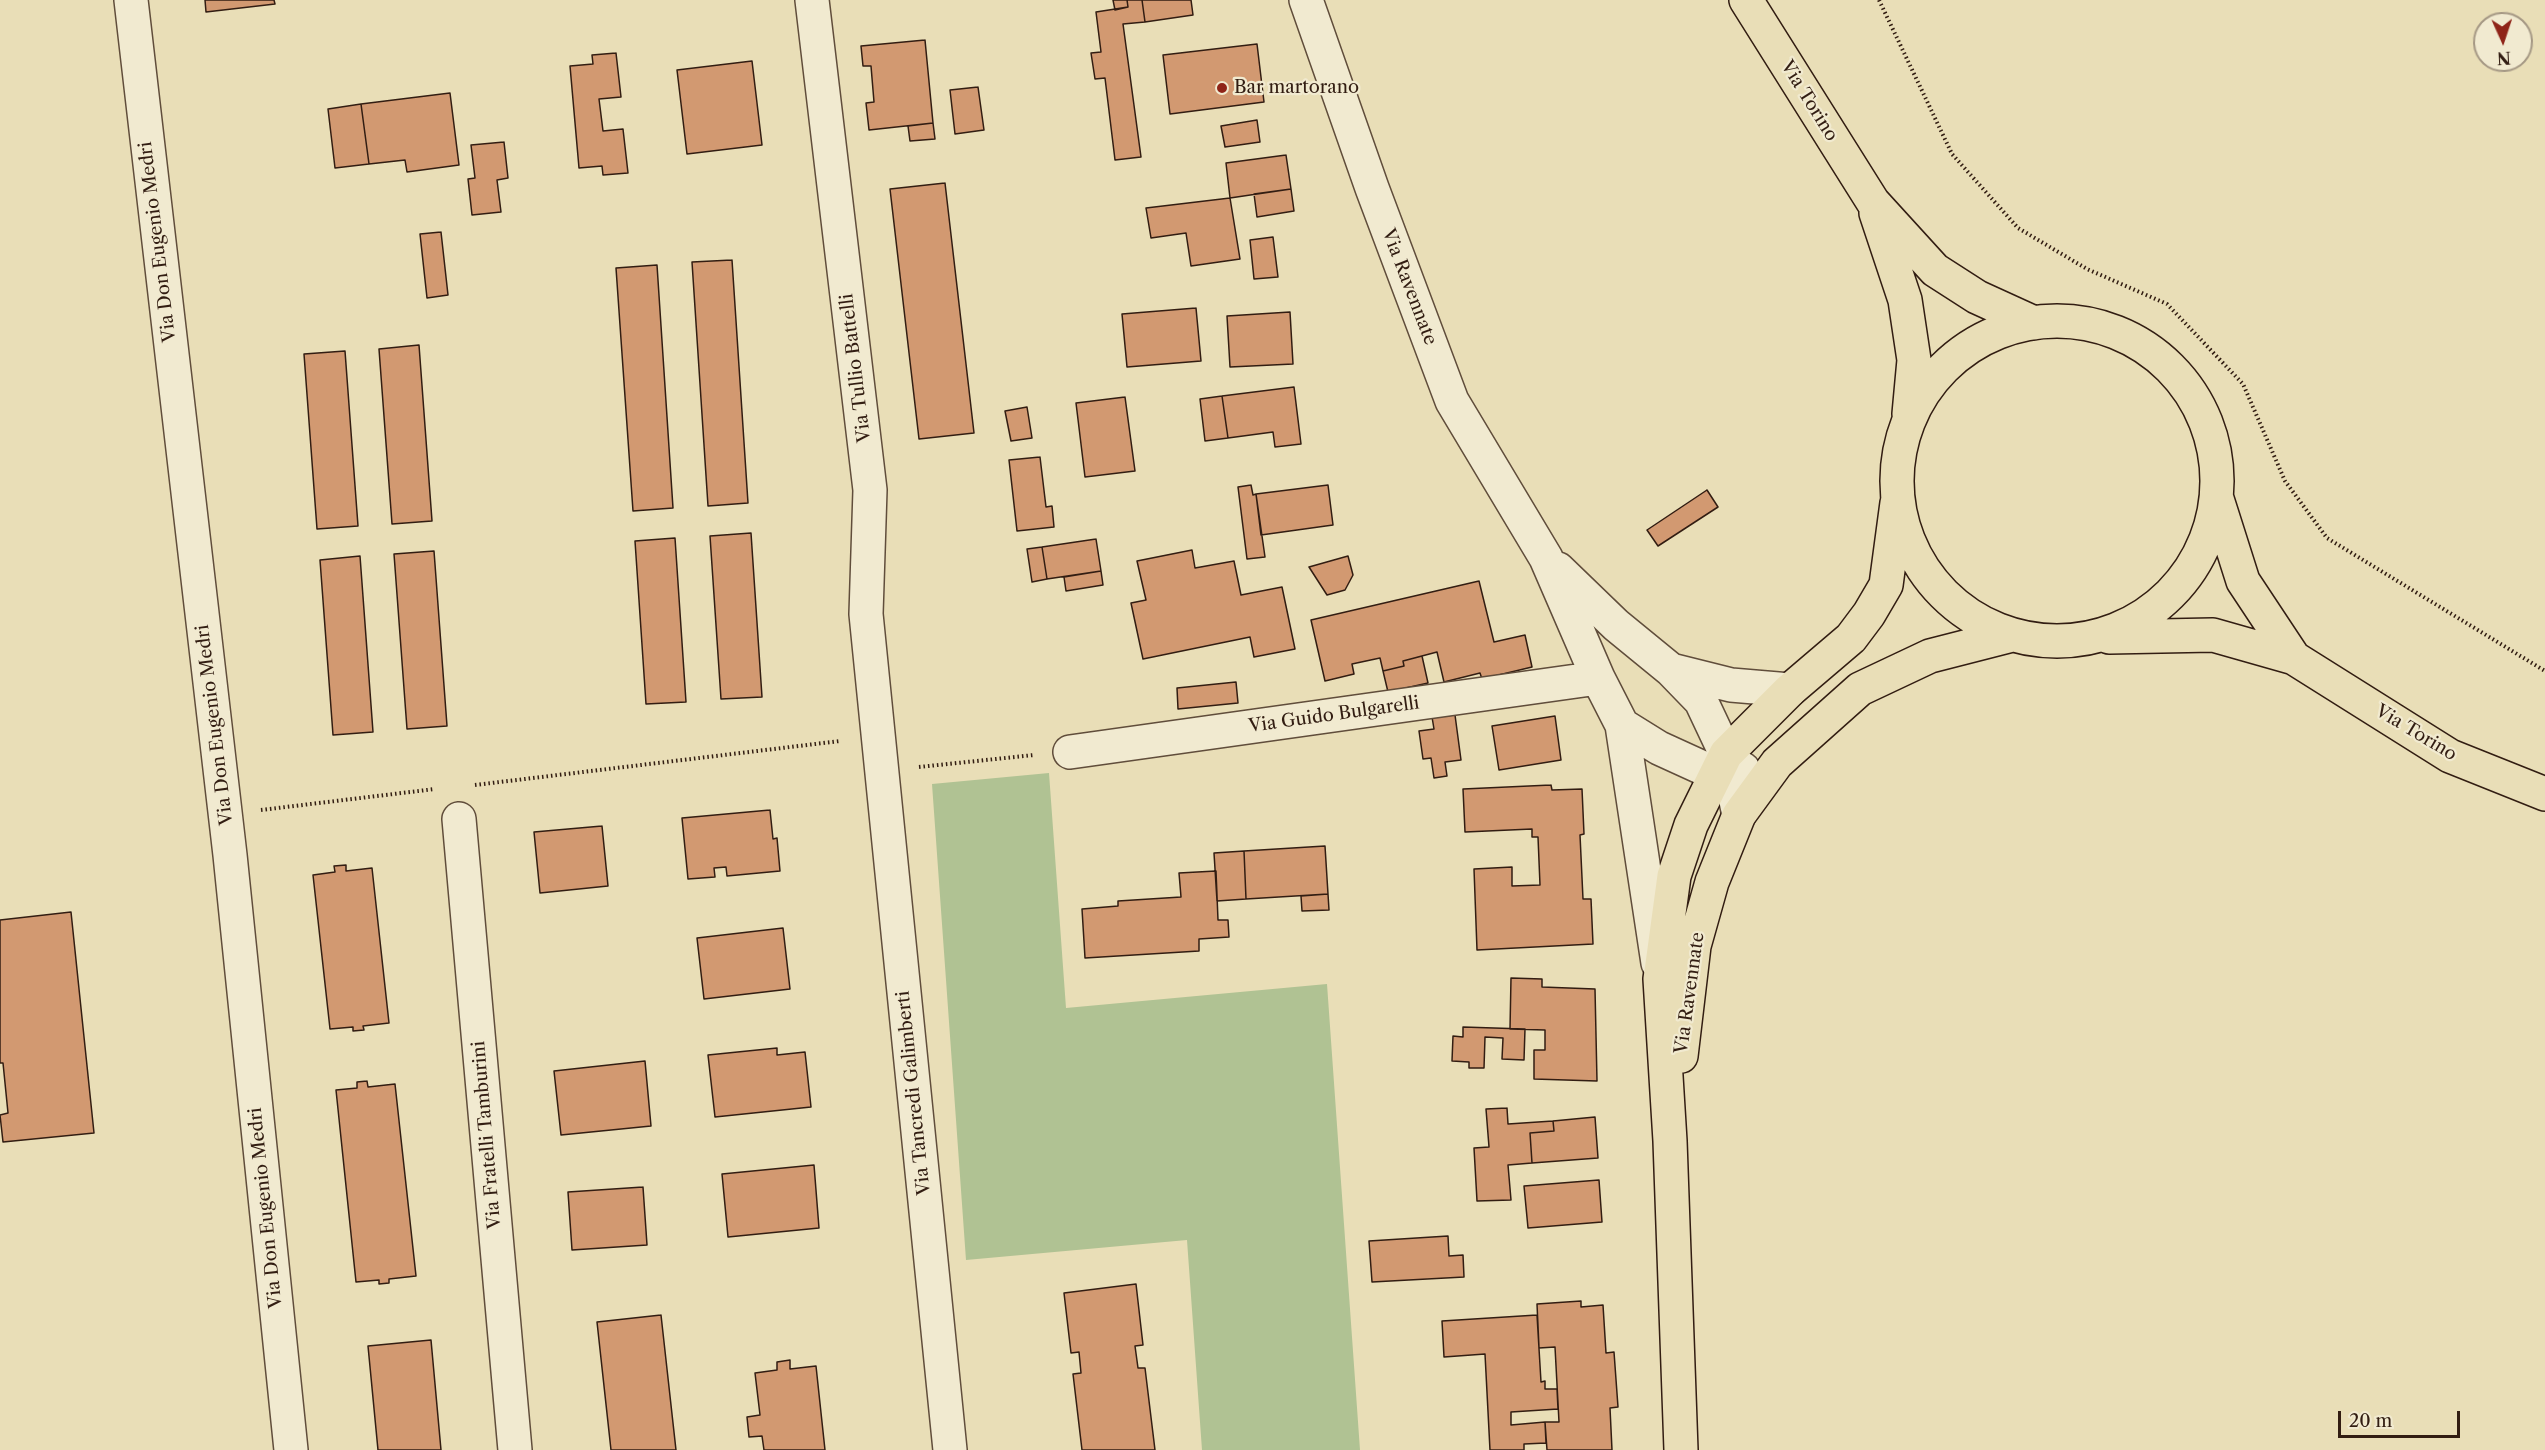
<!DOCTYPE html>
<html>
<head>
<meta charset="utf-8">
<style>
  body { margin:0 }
  #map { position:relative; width:2545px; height:1450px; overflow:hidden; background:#e9deb7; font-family:"Libre Caslon Text",serif }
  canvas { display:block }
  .north { position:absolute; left:2473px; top:12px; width:60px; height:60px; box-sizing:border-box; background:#f1ead0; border:2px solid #a59884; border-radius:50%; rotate:177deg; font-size:16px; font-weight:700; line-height:24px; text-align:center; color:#321d12 }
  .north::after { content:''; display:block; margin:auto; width:21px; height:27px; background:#8f2418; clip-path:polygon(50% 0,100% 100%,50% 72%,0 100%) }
  .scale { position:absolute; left:2338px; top:1411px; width:122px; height:27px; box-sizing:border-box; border:3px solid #321d12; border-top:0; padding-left:8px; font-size:18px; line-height:21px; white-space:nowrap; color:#321d12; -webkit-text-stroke:4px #f1ead0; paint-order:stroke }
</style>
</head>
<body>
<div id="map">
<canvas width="2545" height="1450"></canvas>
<div class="north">N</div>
<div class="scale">20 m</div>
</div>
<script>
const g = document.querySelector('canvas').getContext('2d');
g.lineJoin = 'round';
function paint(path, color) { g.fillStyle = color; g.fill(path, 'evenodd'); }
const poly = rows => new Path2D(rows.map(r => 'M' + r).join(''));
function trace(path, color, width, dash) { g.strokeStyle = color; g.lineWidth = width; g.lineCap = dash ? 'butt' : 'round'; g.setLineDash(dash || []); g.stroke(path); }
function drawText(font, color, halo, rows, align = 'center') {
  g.font = font + ' "Libre Caslon Text",serif'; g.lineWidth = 4.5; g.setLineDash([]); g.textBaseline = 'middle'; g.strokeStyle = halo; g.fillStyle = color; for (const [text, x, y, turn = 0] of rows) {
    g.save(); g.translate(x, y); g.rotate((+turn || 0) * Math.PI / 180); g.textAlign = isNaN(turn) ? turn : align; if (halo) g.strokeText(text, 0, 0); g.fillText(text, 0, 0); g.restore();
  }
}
paint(poly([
  [1049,773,1066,1008,1327,984,1360,1450,1202,1450,1187,1240,966,1260,932,784]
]), '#b0c293');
const building = poly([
  [205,0,274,0,275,4,206,12,205,0],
  [1113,0,1127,0,1128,7,1115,10,1113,0],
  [1127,0,1142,0,1145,22,1123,24,1141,157,1115,160,1105,78,1095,79,1091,53,1101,52,1096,12,1128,7,1127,0],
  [1142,0,1191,0,1193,15,1145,22,1142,0],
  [925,40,933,123,869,130,866,103,874,102,871,66,863,66,861,46,925,40],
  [1257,44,1264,102,1170,114,1163,55,1257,44],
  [616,53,621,97,599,99,603,131,623,129,628,173,603,175,602,166,579,168,570,66,593,64,592,55,616,53],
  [752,61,762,145,687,154,677,70,752,61],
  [978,87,984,130,955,134,950,90,978,87],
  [450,93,459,165,407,172,405,160,369,164,361,104,450,93],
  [361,104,369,164,335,168,328,109,361,104],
  [1257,120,1260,142,1225,147,1221,126,1257,120],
  [933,123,935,139,910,141,908,126,933,123],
  [504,142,508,178,497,180,501,212,472,215,468,179,475,178,471,145,504,142],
  [1286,155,1291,189,1230,198,1226,163,1286,155],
  [945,183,974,433,919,439,890,189,945,183],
  [1291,189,1294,211,1257,217,1254,194,1291,189],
  [1230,198,1240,259,1191,266,1186,233,1151,238,1146,208,1230,198],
  [441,232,448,295,427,298,420,234,441,232],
  [1273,237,1278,277,1254,279,1250,240,1273,237],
  [732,260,748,503,708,506,692,262,732,260],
  [657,265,673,508,633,511,616,268,657,265],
  [1196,308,1201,361,1127,367,1122,314,1196,308],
  [1290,312,1293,364,1230,367,1227,316,1290,312],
  [419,345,432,521,392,524,379,349,419,345],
  [345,351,358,526,317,529,304,354,345,351],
  [1294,387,1301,444,1275,447,1273,432,1228,438,1222,396,1294,387],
  [1222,396,1228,438,1205,441,1200,399,1222,396],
  [1125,397,1135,471,1085,477,1076,403,1125,397],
  [1027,407,1032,438,1011,441,1005,411,1027,407],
  [1040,457,1046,507,1052,506,1054,527,1017,531,1009,460,1040,457],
  [1251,485,1253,495,1256,494,1265,557,1247,559,1238,487,1251,485],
  [1328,485,1333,525,1261,535,1256,494,1328,485],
  [1707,490,1718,507,1658,546,1647,530,1707,490],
  [751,533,762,697,721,699,710,536,751,533],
  [675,538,686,702,646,704,635,541,675,538],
  [1096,539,1101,571,1047,579,1042,547,1096,539],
  [1042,547,1047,579,1032,582,1027,549,1042,547],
  [1192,550,1195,568,1234,561,1241,595,1282,587,1295,649,1254,657,1250,637,1143,659,1131,603,1146,600,1137,561,1192,550],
  [434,551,447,726,407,729,394,554,434,551],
  [360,556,373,732,333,735,320,560,360,556],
  [1348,556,1353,575,1345,590,1327,595,1309,567,1348,556],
  [1101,571,1103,585,1066,591,1064,577,1101,571],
  [1479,581,1494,642,1525,635,1532,667,1482,679,1480,673,1444,682,1437,652,1403,661,1404,666,1383,671,1380,658,1352,664,1354,674,1325,681,1311,620,1479,581],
  [1422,656,1428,683,1388,692,1383,671,1404,666,1403,661,1422,656],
  [1236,682,1238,703,1178,709,1177,688,1236,682],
  [1455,715,1461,760,1445,762,1447,776,1434,778,1431,758,1423,759,1419,731,1434,729,1432,717,1455,715],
  [1555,716,1561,760,1499,770,1492,726,1555,716],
  [1551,785,1552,790,1582,789,1584,834,1580,835,1583,899,1591,899,1593,944,1477,950,1474,869,1512,867,1512,886,1540,885,1538,837,1532,837,1532,829,1465,832,1463,789,1551,785],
  [770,810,773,839,777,838,780,871,727,876,726,867,714,868,715,877,688,879,682,818,770,810],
  [602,826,608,886,540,893,534,832,602,826],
  [1325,846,1328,894,1246,899,1244,851,1325,846],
  [1244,851,1246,899,1217,901,1214,853,1244,851],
  [346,865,346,871,372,868,389,1023,363,1026,364,1030,353,1031,353,1027,330,1029,313,875,335,872,334,866,346,865],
  [1216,871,1218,920,1228,920,1229,937,1199,939,1199,951,1085,958,1082,909,1118,906,1118,901,1181,897,1179,873,1216,871],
  [1328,894,1329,910,1302,911,1301,896,1328,894],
  [71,912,94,1133,3,1142,0,1115,8,1113,3,1063,0,1063,0,920,71,912],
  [783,928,790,989,704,999,697,938,783,928],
  [1511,978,1542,979,1542,987,1595,989,1597,1081,1534,1079,1534,1050,1545,1050,1545,1030,1510,1029,1511,978],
  [1463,1027,1525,1029,1524,1060,1502,1059,1503,1038,1485,1037,1484,1068,1469,1068,1469,1062,1452,1061,1453,1036,1463,1037,1463,1027],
  [777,1048,777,1055,805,1052,811,1107,715,1117,708,1055,777,1048],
  [645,1061,651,1126,561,1135,554,1071,645,1061],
  [367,1081,368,1087,395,1084,416,1276,389,1279,389,1283,379,1284,379,1280,356,1282,336,1090,357,1088,357,1082,367,1081],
  [1507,1108,1508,1124,1553,1121,1554,1131,1530,1133,1532,1163,1508,1165,1511,1200,1477,1201,1474,1148,1489,1147,1486,1109,1507,1108],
  [1595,1117,1598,1158,1532,1163,1530,1133,1554,1131,1553,1121,1595,1117],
  [814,1165,819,1228,728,1237,722,1174,814,1165],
  [1599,1180,1602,1222,1528,1228,1524,1186,1599,1180],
  [643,1187,647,1245,572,1250,568,1192,643,1187],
  [1448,1236,1449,1256,1463,1255,1464,1277,1372,1282,1369,1241,1448,1236],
  [1136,1284,1143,1345,1135,1346,1138,1368,1145,1368,1155,1450,1082,1450,1073,1374,1081,1373,1079,1352,1071,1353,1064,1293,1136,1284],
  [1581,1301,1581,1307,1603,1305,1606,1353,1614,1352,1618,1407,1610,1408,1612,1450,1547,1450,1545,1422,1559,1422,1555,1347,1539,1348,1537,1304,1581,1301],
  [661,1315,676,1450,611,1450,597,1322,661,1315],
  [1537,1315,1541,1382,1545,1381,1545,1389,1557,1389,1558,1409,1511,1412,1511,1425,1545,1422,1546,1443,1524,1444,1524,1450,1490,1450,1485,1354,1444,1357,1442,1321,1537,1315],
  [431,1340,441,1450,378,1450,368,1346,431,1340],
  [790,1360,790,1369,816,1366,825,1450,764,1450,762,1436,749,1437,747,1417,760,1415,755,1373,777,1370,777,1362,790,1360]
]);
paint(building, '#d29971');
trace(building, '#321d12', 1.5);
const minor = poly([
  [131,0,230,855,291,1450],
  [812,0,870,490,866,614,950,1450],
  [1306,0,1372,188,1452,401,1546,558,1598,678,1622,725,1658,963],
  [1558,569,1616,625,1671,670,1701,701,1726,754,1739,815],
  [1671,670,1731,685,1790,690],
  [1622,725,1659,748,1716,774,1743,769],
  [1070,752,1598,678],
  [459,819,515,1450]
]);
const major = poly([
  [1746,0,1873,202,1935,270,1977,297,2034,323],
  [1876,213,1905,300,1914,360,1909,414],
  '1897 481a160 160 0 1 1 320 0a160 160 0 1 1-320 0Z',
  [2217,499,2243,581,2294,658],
  [2109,637,2213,635,2294,658,2450,756,2545,794],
  [1681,1056,1694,946,1712,882,1739,815,1777,763,1860,689,1930,656,2012,635],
  [1681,1450,1670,1141,1660,979,1674,876,1691,825,1726,754,1790,690,1851,638,1869,614,1886,585,1897,503]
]);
trace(minor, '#604d3b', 36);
trace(major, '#321d12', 36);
trace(poly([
  [1879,0,1952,154,2018,228,2087,269,2167,304,2243,384,2285,481,2327,538,2545,671],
  [919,767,1034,755],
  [475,785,840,741],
  [261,810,435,789]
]), '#321d12', 4, [1.5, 3]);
trace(minor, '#f1ead0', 33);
trace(major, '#e9deb7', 33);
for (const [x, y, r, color] of [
  [1222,88,6,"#8f2418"]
]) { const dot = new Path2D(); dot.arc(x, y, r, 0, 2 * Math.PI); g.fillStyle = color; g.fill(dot); trace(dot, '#f1ead0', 2); }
drawText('18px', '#321d12', '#f1ead0', [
  ["Bar martorano",1234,88]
], 'left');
drawText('18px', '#321d12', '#f1ead0', [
  ["Via Torino",1809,101,58],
  ["Via Don Eugenio Medri",158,242,-97],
  ["Via Ravennate",1409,287,69],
  ["Via Tullio Battelli",856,368,-97],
  ["Via Guido Bulgarelli",1334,715,-8],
  ["Via Don Eugenio Medri",215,725,-97],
  ["Via Torino",2416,733,31],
  ["Via Ravennate",1690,993,-82],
  ["Via Tancredi Galimberti",914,1093,-96],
  ["Via Fratelli Tamburini",487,1135,-95],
  ["Via Don Eugenio Medri",266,1208,-96]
]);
</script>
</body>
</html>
